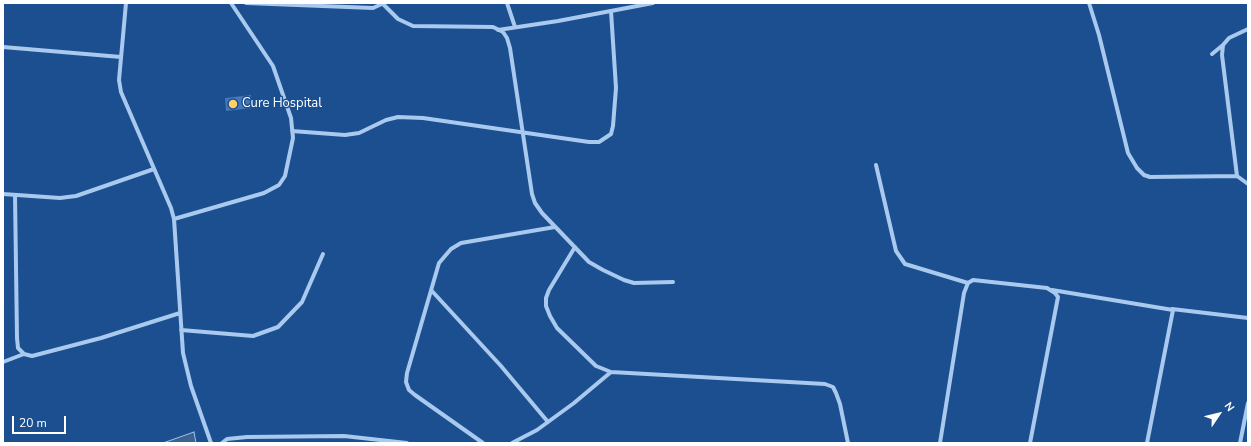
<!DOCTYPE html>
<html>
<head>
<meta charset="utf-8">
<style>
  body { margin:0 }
  #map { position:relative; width:1251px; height:446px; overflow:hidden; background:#1b4f8f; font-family:"Nunito Sans",sans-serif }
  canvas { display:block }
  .frame { position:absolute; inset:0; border:4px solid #fff; pointer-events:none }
  .north { position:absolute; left:1199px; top:394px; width:40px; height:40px; -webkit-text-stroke:3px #1b4f8f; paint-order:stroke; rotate:55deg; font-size:11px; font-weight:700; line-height:16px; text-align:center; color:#fff }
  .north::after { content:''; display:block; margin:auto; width:14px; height:18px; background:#fff; clip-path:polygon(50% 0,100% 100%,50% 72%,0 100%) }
  .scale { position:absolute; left:12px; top:416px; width:54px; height:18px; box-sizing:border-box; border:2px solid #fff; border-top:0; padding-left:5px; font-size:12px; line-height:14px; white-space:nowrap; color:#fff; -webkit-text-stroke:3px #1b4f8f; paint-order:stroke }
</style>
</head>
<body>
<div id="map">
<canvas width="1251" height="446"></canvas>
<div class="frame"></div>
<div class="north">N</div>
<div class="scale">20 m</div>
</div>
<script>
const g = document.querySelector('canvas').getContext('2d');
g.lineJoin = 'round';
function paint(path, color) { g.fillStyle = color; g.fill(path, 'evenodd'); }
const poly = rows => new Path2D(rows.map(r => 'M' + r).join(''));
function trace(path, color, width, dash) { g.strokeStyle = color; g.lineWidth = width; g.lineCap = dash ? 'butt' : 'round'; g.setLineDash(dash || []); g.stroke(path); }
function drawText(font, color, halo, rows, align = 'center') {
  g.font = font + ' "Nunito Sans",sans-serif'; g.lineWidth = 3; g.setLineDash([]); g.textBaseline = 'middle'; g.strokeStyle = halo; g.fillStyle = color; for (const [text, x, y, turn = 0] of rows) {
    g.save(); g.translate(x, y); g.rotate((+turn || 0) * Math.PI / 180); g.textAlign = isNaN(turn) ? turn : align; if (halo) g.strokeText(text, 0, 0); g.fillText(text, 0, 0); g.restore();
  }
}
const water = poly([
  [194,432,196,443,163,443,194,432]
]);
paint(water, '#3c6290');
trace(water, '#9cc4f0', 1);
paint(poly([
  [251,95,252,108,226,111,225,98]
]), '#4478b7');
trace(poly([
  [126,3,119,80,121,92,171,208,174,219,183,353,191,386,211,443],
  [246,3,373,8,384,3],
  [507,3,515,27],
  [1089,3,1099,35,1128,153,1137,168,1144,175,1150,177,1237,176,1248,184],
  [383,4,398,19,413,26,493,27,503,32,507,38,510,48,532,194,535,203,542,213,589,262,603,270,624,280,634,283,673,282],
  [498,30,558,21,653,3],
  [3,47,121,57],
  [1212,54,1223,45],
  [292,131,345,135,359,133,386,120,398,117,423,118,589,142,599,142,611,134,613,126,616,88,611,11],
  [876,165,896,251,905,264,968,283],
  [1237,176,1222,55,1223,45,1229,38,1248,29],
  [3,194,60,198,76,196,154,169],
  [15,195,17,338,18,348,24,354,32,356,101,338,180,313],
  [174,219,264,193,279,185,285,176,293,138,291,118,273,66,231,3],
  [575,247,549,290,546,298,546,306,550,316,557,328,596,366,611,372,825,384,833,387,836,393,840,404,848,443],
  [431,290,501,366,548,422],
  [1052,290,1173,310,1147,443],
  [1172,309,1248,318],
  [181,330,253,336,278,327,302,302,323,254],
  [3,362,24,354],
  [222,443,227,439,247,437,344,436,407,443],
  [483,443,415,395,409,390,406,382,407,373,439,263,451,249,461,243,555,227],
  [512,443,537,430,574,403,611,372],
  [940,443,964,293,968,283,973,280,1047,288,1055,293,1058,297,1030,443],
  [1240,443,1248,403]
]), '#a9c9ee', 4);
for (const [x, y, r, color] of [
  [233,104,5,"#ffd166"]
]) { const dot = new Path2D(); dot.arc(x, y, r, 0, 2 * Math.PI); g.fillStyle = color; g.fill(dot); trace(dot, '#1b4f8f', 1.5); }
drawText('13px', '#fff', '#1b4f8f', [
  ["Cure Hospital",242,104]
], 'left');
</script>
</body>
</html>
